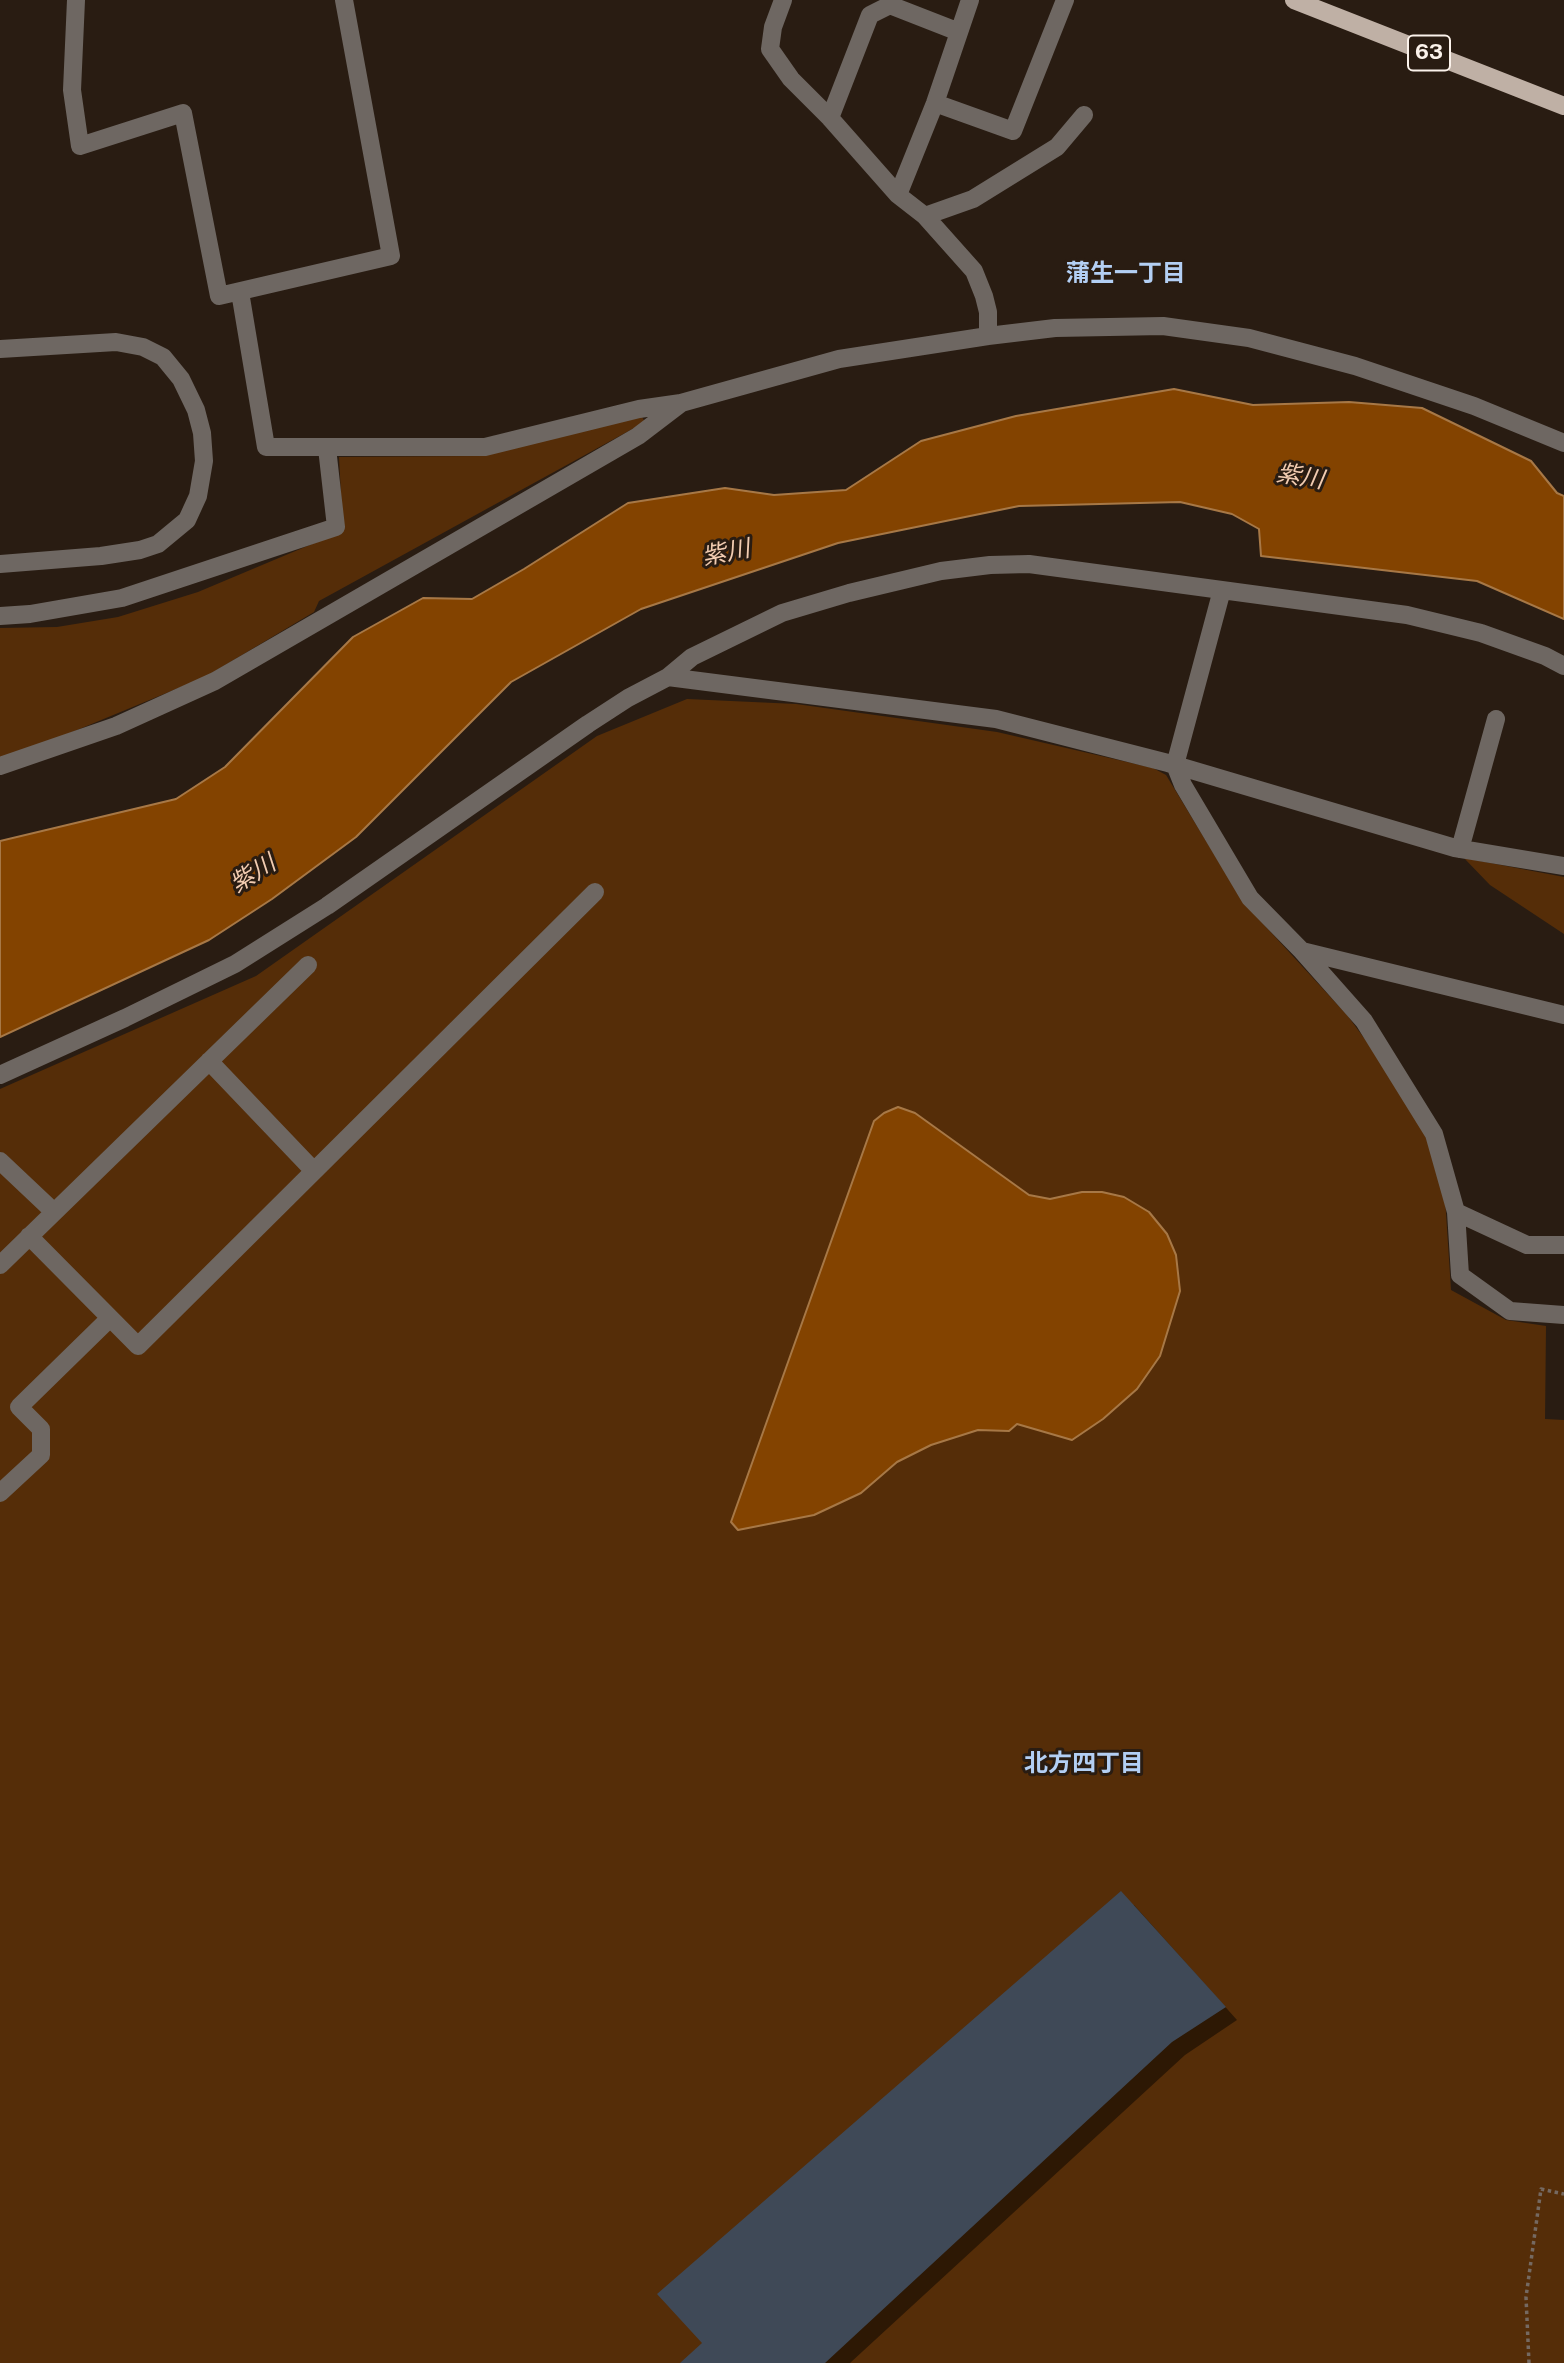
<!DOCTYPE html>
<html>
<head>
<meta charset="utf-8">
<style>
  body { margin:0 }
  canvas { display:block; background:#291c12 }
</style>
</head>
<body>
<canvas width="1564" height="2363"></canvas>
<script>
const g = document.querySelector('canvas').getContext('2d');
g.lineJoin = 'round';
function paint(path, color) { g.fillStyle = color; g.fill(path, 'evenodd'); }
const poly = rows => new Path2D(rows.map(r => 'M' + r).join(''));
function trace(path, color, width, dash) { g.strokeStyle = color; g.lineWidth = width; g.lineCap = dash ? 'butt' : 'round'; g.setLineDash(dash || []); g.stroke(path); }
function drawText(font, color, halo, rows, align = 'center') {
  g.font = font + ' "Public Sans","Noto Sans JP",sans-serif'; g.lineWidth = 6; g.setLineDash([]); g.textBaseline = 'middle'; g.strokeStyle = halo; g.fillStyle = color; for (const [text, x, y, turn = 0] of rows) {
    g.save(); g.translate(x, y); g.rotate((+turn || 0) * Math.PI / 180); g.textAlign = isNaN(turn) ? turn : align; if (halo) g.strokeText(text, 0, 0); g.fillText(text, 0, 0); g.restore();
  }
}
paint(poly([
  [642,417,645,422,319,601,314,612,205,677,65,735,0,758,0,628,57,627,118,617,198,592,343,531,339,457,480,456],
  [687,699,796,704,997,732,1153,768,1166,775,1243,902,1347,1015,1381,1061,1425,1134,1445,1198,1451,1290,1506,1320,1546,1326,1545,1419,1564,1420,1564,2363,0,2363,0,1089,256,976,597,736],
  [1464,858,1564,877,1564,934,1490,885]
]), '#552d08');
const water = poly([
  [1174,389,1253,405,1349,402,1422,408,1531,461,1557,493,1564,496,1564,619,1477,581,1261,556,1259,529,1232,514,1180,502,1019,506,838,543,641,609,511,682,356,837,272,899,209,940,0,1037,0,841,176,799,225,767,353,637,423,598,472,599,524,569,628,503,725,488,774,495,846,490,921,441,1016,416,1174,389],
  [898,1107,915,1113,1029,1195,1050,1199,1082,1192,1102,1192,1124,1197,1149,1212,1167,1234,1176,1255,1180,1291,1160,1356,1137,1389,1103,1419,1072,1440,1017,1424,1009,1431,978,1430,931,1445,897,1462,861,1493,814,1515,738,1530,731,1522,874,1121,884,1113,898,1107]
]);
paint(water, '#834300');
trace(water, '#a77846', 2);
paint(poly([
  [1134,1905,1237,2020,1185,2055,850,2363,683,2363]
]), '#0007');
paint(poly([
  [1121,1891,1226,2007,1172,2042,825,2363,680,2363,702,2343,657,2294]
]), '#3f4957');
trace(poly([
  [1529,2363,1526,2297,1541,2189,1564,2194]
]), '#756961', 3.5, [3.5, 3.5]);
trace(poly([
  [76,0,72,90,80,146,183,113,219,296,391,256,344,0],
  [783,0,773,27,770,49,791,79,830,118,898,195,925,216,974,271,984,296,988,312,988,336],
  [935,103,1013,131,1065,0],
  [830,118,870,15,890,5,959,32],
  [898,195,935,103,970,0],
  [925,216,973,199,1057,147,1084,115],
  [240,292,266,447,485,447,639,409,681,403,839,359,988,336,1055,328,1163,326,1249,338,1355,366,1474,406,1564,443],
  [0,349,116,342,143,347,163,357,181,379,196,410,202,433,204,461,198,496,187,520,158,544,140,550,101,556,0,564],
  [1222,590,1175,765,1183,785,1250,898,1302,951,1364,1021,1434,1134,1456,1212,1460,1275,1510,1311,1564,1315],
  [0,616,30,614,122,598,336,527,327,448],
  [668,677,996,719,1168,763,1455,848,1564,866],
  [0,766,116,726,215,681,638,436,680,404],
  [1460,849,1496,719],
  [1302,951,1564,1015],
  [209,1061,313,1170],
  [0,1075,125,1018,235,964,327,906,588,724,628,698,668,677,692,657,782,613,849,593,941,571,990,565,1029,564,1407,615,1481,633,1545,656,1564,666],
  [0,1161,53,1211],
  [1456,1212,1527,1245,1564,1245],
  [29,1236,138,1346,595,892],
  [0,1265,308,965],
  [0,1493,41,1455,41,1429,19,1407,109,1319]
]), '#6e6762', 18);
trace(poly([
  [1294,0,1564,106]
]), '#bfb0a5', 18);
for (const [x, y, w] of [
  [1429,53,42]
]) { const box = new Path2D(); box.roundRect(x - w / 2, y - 17.5, w, 35, 5); g.fillStyle = '#291c12'; g.fill(box); trace(box, '#fbf2eb', 2); }
drawText('bold 21px', '#fbf2eb', null, [
  ["63",1429,53]
]);
drawText('bold 24px', '#b3cff4', '#291c12', [
  ["蒲生一丁目",1126,274],
  ["北方四丁目",1084,1764]
]);
drawText('italic 24px', '#f2ccb1', '#291c12', [
  ["紫川",1300,477,9],
  ["紫川",726,553,-11],
  ["紫川",253,874,-32]
]);
</script>
</body>
</html>
